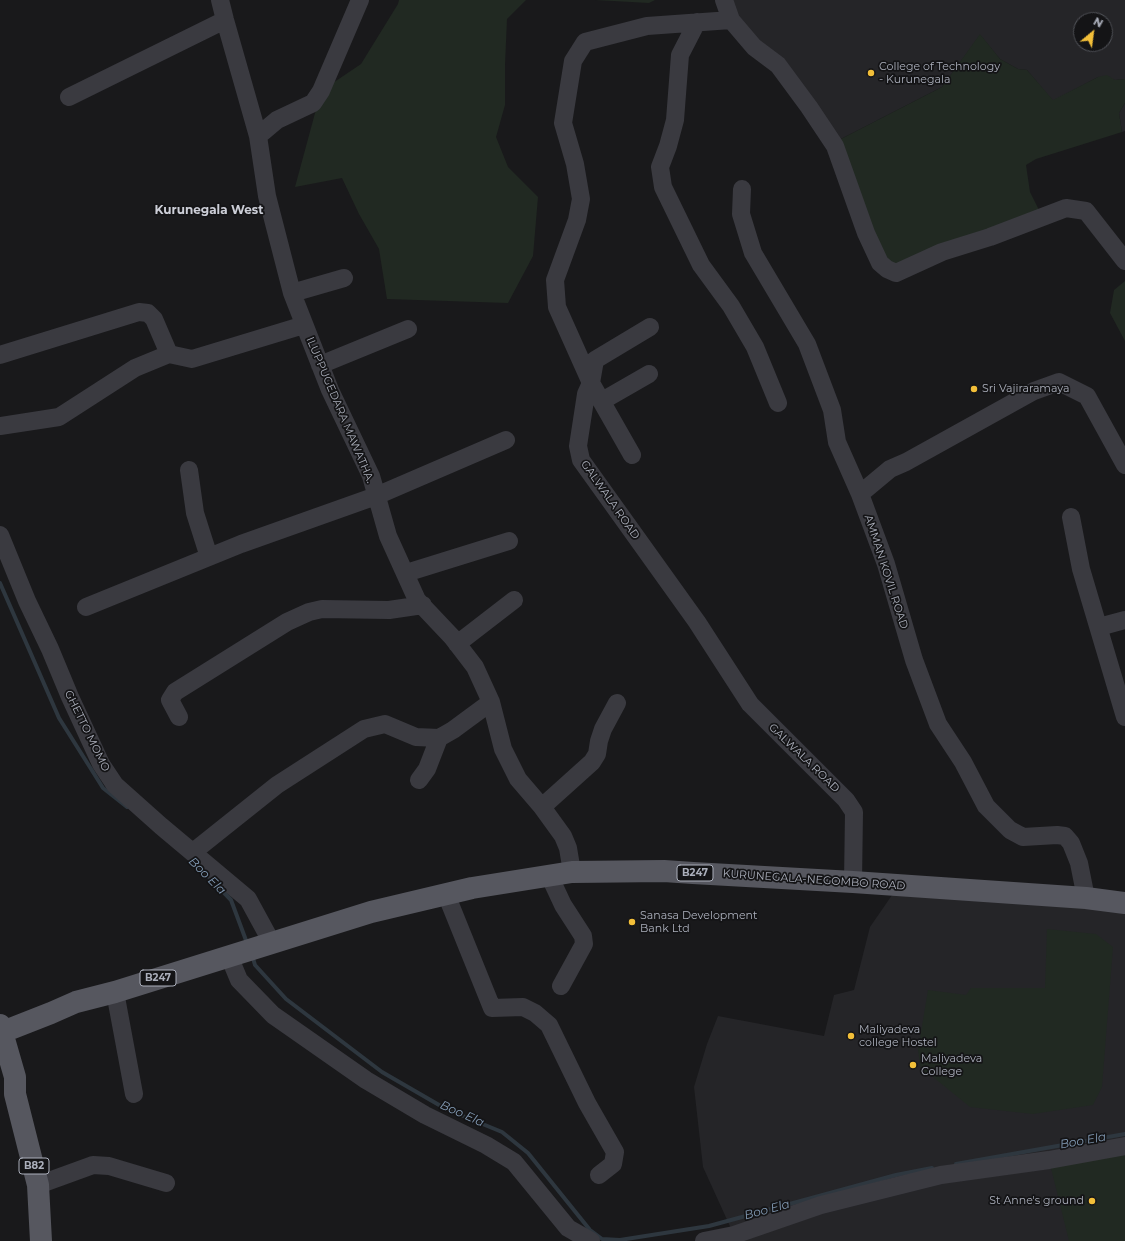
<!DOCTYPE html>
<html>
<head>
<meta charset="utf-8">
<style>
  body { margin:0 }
  #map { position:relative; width:1125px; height:1241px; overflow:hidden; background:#19191b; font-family:Montserrat,sans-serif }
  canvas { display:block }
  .north { position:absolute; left:1073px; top:12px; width:40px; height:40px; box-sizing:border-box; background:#141416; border:1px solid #505258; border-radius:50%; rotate:29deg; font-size:11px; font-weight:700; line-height:16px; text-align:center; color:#abafbb }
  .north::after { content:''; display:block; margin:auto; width:14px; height:18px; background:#f3bf39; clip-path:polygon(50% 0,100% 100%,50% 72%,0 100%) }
</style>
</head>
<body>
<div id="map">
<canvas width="1125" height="1241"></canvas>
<div class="north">N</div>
</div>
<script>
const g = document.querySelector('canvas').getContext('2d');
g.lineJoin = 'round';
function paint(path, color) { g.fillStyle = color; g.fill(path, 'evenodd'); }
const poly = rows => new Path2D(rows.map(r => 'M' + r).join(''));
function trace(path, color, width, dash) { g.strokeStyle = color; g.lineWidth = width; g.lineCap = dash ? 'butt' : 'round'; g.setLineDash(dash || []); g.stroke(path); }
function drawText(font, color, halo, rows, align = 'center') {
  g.font = font + ' Montserrat,sans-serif'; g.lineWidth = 3.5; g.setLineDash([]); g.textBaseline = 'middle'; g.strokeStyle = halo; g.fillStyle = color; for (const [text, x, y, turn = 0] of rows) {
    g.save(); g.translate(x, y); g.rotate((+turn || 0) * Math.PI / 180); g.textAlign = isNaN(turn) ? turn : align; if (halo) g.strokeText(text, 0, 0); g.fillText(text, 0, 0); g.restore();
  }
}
paint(poly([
  [729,0,1125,0,1125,79,1115,80,1098,77,1053,101,1027,70,1018,69,1000,59,980,35,942,87,839,140,739,26],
  [1081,20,1105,20,1105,44,1081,44],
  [1125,103,1125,131,1122,132,1119,113],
  [899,885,1125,903,1125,1241,742,1241,734,1235,703,1167,694,1087,707,1044,718,1016,824,1036,834,995,854,990,870,927]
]), '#252528');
paint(poly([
  [399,0,526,0,507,19,505,65,505,105,496,137,508,167,538,197,533,256,508,303,387,299,379,249,359,214,342,178,295,187,321,91,361,64,398,4],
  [595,0,655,0,649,3],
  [980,34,1000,59,1018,69,1027,70,1053,100,1098,77,1107,75,1115,80,1125,79,1125,103,1119,113,1122,132,1036,159,1026,165,1030,192,1041,214,896,269,881,255,839,140,942,87],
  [1125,281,1125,341,1110,313,1114,290],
  [1047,929,1096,934,1113,947,1102,1087,1093,1105,1033,1114,970,1107,933,1077,921,1070,918,1050,928,990,966,995,971,988,1045,988],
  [1125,1146,1125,1241,1069,1241,1049,1160]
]), '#212922');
trace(poly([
  [0,583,59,718,103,788,127,807],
  [208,876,231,900,247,943],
  [252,955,255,965,286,999,382,1072,446,1109,502,1132,528,1153,590,1230,602,1239,620,1240,709,1226,896,1175,932,1168],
  [956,1164,1125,1134]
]), '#2e373f', 4);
trace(poly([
  [220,0,225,20,258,136,267,196,292,293,330,390,371,476,388,536,417,600,452,637,475,667,491,702,503,749,518,779,542,807,563,836,568,848,572,872],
  [724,0,731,20,754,47,778,65,809,107,835,146,866,233,880,263,887,269,896,273,942,252,990,237,1066,208,1086,211,1125,261],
  [731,20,647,26,585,42,573,61,563,123,575,164,581,199,577,220,555,280,557,307,591,383,586,394,578,446,581,460,697,622,750,704,846,800,854,812,853,882],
  [697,22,680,55,675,120,668,146,660,167,663,187,701,265,731,306,755,347,778,403],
  [69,97,225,20],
  [258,136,277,120,313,103,321,91,360,0],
  [742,189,741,214,753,253,807,344,832,410,837,442,860,494,886,564,914,660,938,724,963,762,986,806,1010,830,1023,837,1057,835,1065,836,1071,843,1079,863,1086,898],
  [292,293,344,278],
  [0,355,139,312,148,313,154,319,169,354],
  [320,365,408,329],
  [602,401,649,374],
  [0,426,59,417,135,368,169,354,192,359,304,325],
  [632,455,591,383,595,360,650,327],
  [189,470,195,513,209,557],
  [860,494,890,469,906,462,1034,391,1059,382,1087,396,1125,465],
  [1071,517,1081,569,1125,717],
  [0,535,27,601,50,649,70,697,101,764,115,785,161,826,248,899,272,943],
  [406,573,509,541],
  [86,607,241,544,376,496,506,440],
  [1099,627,1125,620],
  [457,644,514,600],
  [179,717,170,700,175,692,287,622,309,612,322,609,389,610,423,605],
  [419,780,427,769,439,738],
  [542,807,592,762,597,754,599,741,603,729,617,703],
  [193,852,277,785,364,729,385,724,416,737,439,738,453,730,491,702],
  [549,875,563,905,583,936,584,944,561,986],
  [446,894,492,1008,523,1007,535,1013,549,1025,587,1103,615,1152,613,1164,599,1175],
  [229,956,239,980,273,1015,366,1080,425,1115,486,1145,514,1162,568,1228,591,1241],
  [115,992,134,1094],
  [38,1185,93,1165,109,1166,166,1183],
  [704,1241,734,1235,821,1205,941,1175,1049,1160,1125,1146]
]), '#3a3a40', 18);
trace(poly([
  [0,1025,15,1077,15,1094,38,1185,41,1241],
  [0,1033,51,1013,76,1002,115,992,371,912,472,888,572,872,664,871,693,873,853,882,1086,898,1125,903]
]), '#56575f', 22);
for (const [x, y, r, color] of [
  [871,73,4,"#f3bf39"],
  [974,389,4,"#f3bf39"],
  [632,922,4,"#f3bf39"],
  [851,1036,4,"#f3bf39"],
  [913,1065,4,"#f3bf39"],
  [1092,1201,4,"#f3bf39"]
]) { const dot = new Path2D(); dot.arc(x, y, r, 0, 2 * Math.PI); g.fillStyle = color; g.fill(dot); trace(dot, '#141416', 1.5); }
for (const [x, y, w] of [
  [695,873,36],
  [158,978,36],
  [34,1166,30]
]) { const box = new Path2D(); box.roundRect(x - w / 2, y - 8, w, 16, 3); g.fillStyle = '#141416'; g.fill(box); trace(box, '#abafbb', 1); }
drawText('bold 10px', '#abafbb', null, [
  ["B247",695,873],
  ["B247",158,978],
  ["B82",34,1166]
]);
drawText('11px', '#abafbb', '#141416', [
  ["College of Technology",879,67],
  ["- Kurunegala",879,80],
  ["Sri Vajiraramaya",982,389],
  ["Sanasa Development",640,916],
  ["Bank Ltd",640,929],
  ["Maliyadeva",859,1030],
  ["college Hostel",859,1043],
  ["Maliyadeva",921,1059],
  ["College",921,1072],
  ["St Anne's ground",1084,1201,"right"]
], 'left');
drawText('11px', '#abafbb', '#141416', [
  ["ILUPPUGEDARA MAWATHA.",340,410,67],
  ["GALWALA ROAD",610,500,55],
  ["AMMAN KOVIL ROAD",886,572,72],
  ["GHETTO MOMO",87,731,64],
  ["GALWALA ROAD",804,758,44],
  ["KURUNEGALA-NEGOMBO ROAD",814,880,4]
]);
drawText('bold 12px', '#ccced7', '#141416', [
  ["Kurunegala West",209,210]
]);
drawText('italic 12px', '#839bb5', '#141416', [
  ["Boo Ela",207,876,45],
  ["Boo Ela",462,1114,24],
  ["Boo Ela",1083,1141,-10],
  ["Boo Ela",767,1210,-15]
]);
</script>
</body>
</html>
